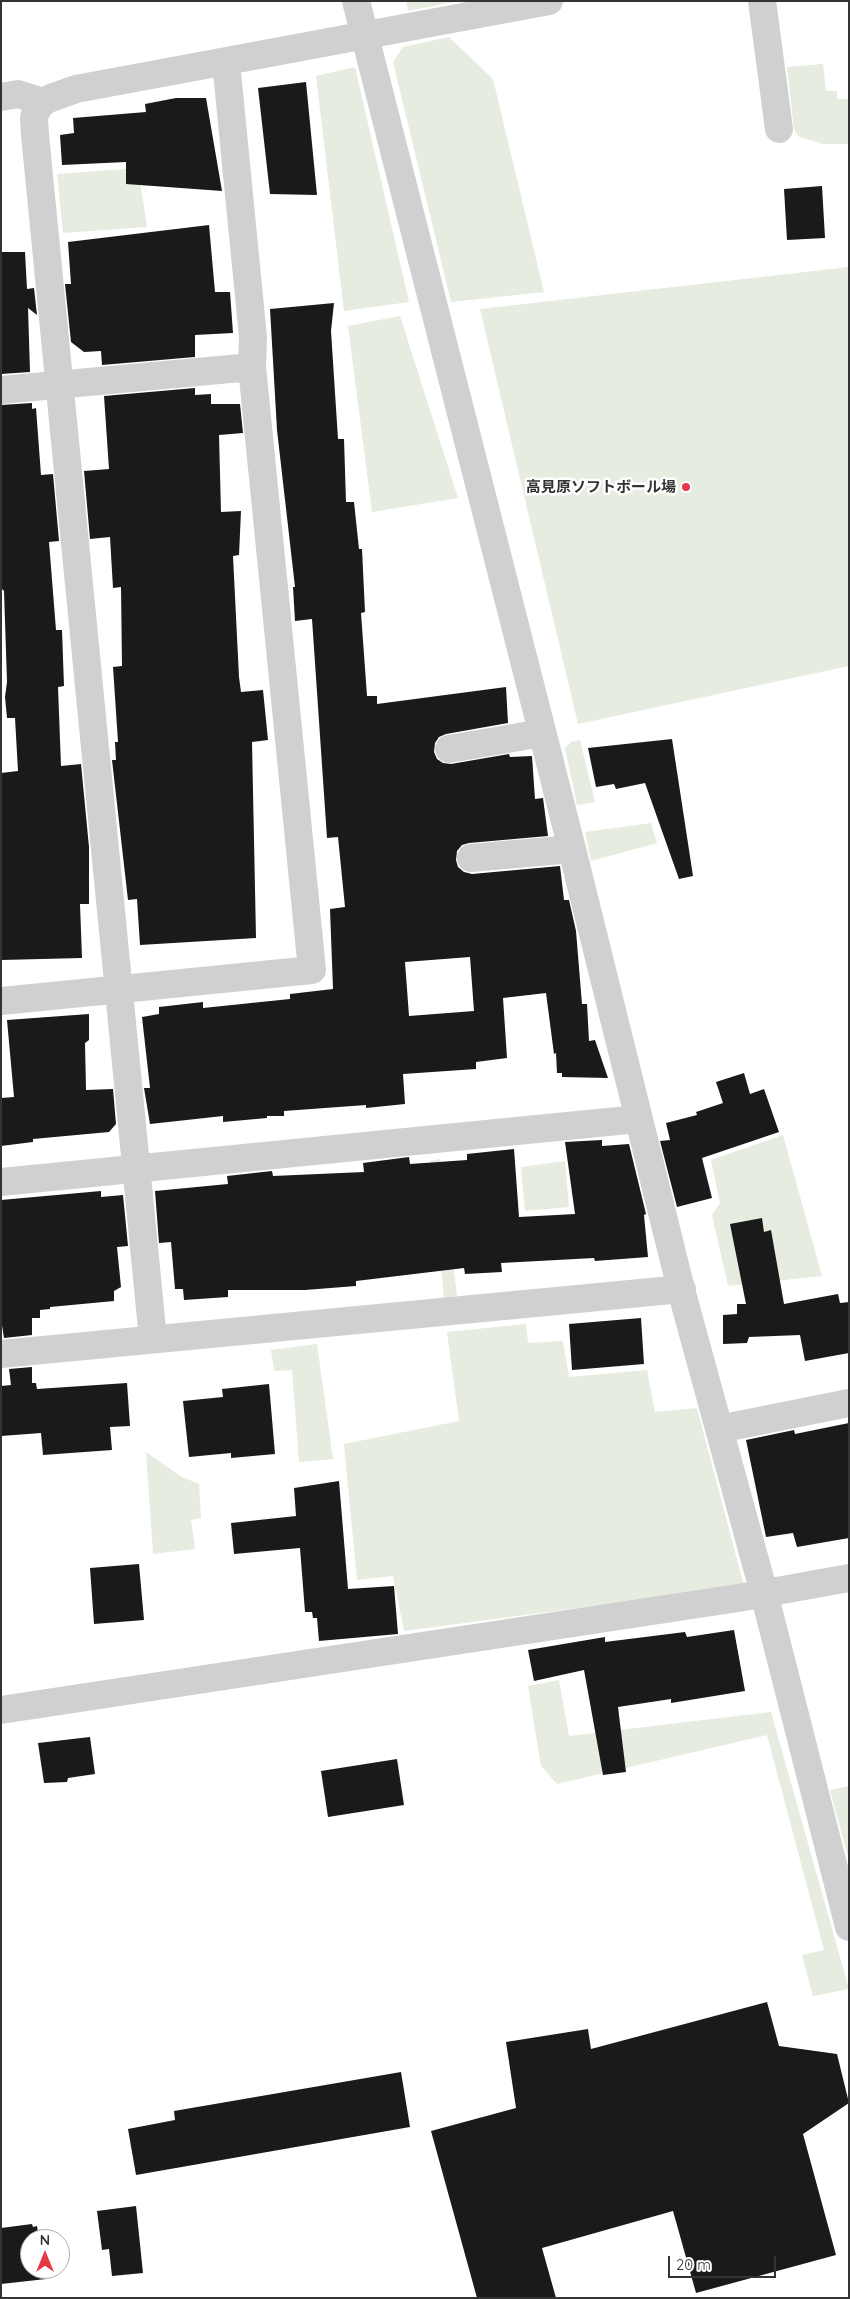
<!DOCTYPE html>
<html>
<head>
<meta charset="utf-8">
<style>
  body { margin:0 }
  #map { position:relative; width:850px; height:2299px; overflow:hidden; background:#fff; font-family:Quicksand,sans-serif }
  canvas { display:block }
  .frame { position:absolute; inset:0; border:2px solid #333; pointer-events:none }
  .north { position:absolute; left:20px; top:2229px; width:50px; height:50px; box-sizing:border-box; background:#fff; border:1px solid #adadad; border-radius:50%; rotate:0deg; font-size:14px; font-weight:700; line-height:20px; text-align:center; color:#333 }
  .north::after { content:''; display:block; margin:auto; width:18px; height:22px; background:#e63946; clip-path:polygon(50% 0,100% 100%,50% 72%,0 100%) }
  .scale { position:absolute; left:668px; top:2256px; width:108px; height:22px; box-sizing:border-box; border:2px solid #333; border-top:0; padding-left:6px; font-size:15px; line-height:18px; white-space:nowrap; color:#333; -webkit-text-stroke:4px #fff; paint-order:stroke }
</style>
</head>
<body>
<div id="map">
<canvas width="850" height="2299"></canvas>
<div class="frame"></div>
<div class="north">N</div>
<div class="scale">20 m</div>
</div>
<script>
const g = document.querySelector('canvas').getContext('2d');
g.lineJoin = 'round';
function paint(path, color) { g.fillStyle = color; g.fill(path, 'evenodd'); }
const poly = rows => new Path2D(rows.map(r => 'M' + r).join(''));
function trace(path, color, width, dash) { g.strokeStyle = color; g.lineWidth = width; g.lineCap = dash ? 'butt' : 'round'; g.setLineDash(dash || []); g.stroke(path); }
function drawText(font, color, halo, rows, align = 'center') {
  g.font = font + ' Quicksand,"Noto Sans JP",sans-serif'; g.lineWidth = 5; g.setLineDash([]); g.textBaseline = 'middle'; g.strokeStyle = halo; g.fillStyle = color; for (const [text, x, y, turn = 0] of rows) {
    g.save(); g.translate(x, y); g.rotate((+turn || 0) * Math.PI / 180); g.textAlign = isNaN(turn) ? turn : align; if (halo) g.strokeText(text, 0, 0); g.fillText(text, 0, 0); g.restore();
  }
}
paint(poly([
  [406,1,458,1,408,11],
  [449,37,493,79,544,292,451,302,393,62,403,47],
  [823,64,826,91,837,91,837,99,849,99,849,144,823,144,799,137,794,130,787,67],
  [355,67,409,302,344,311,316,76],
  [138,168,147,227,63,233,57,174],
  [849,267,849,666,578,724,480,309],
  [400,316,458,498,372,512,348,326],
  [580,740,595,802,577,805,565,748,571,742],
  [651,823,657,843,591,861,585,832],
  [783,1135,822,1276,728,1286,712,1215,720,1203,711,1160],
  [440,1159,457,1296,444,1298,430,1161],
  [565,1161,569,1207,525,1211,521,1167],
  [526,1324,528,1343,563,1341,569,1377,647,1370,655,1412,697,1408,744,1586,404,1631,393,1576,357,1580,344,1444,459,1421,447,1332],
  [317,1344,333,1459,299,1462,292,1370,274,1371,271,1350],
  [146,1452,180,1476,199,1484,201,1518,191,1520,195,1549,153,1554],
  [559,1680,569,1736,771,1712,849,1989,813,1996,802,1955,824,1950,767,1735,557,1784,541,1766,528,1686],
  [849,1786,849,1861,830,1790]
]), '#e6ecdf');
paint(poly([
  [306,82,317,195,270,194,258,88],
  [176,98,206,98,222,191,126,184,126,162,62,165,60,135,74,133,73,118,146,112,145,104],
  [822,186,825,238,787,240,784,189],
  [209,225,215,292,230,292,233,333,195,335,195,357,102,365,101,351,84,352,71,342,65,284,71,284,68,242],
  [1,252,25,252,27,289,34,288,37,315,28,308,30,372,1,374],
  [334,303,331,331,338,439,344,439,346,502,354,502,359,549,362,549,365,612,361,613,367,696,377,696,377,704,506,687,508,723,446,734,439,737,435,743,434,752,437,759,443,763,451,764,509,754,510,757,532,756,535,799,543,798,548,836,469,843,462,845,457,851,456,860,458,867,464,872,472,874,560,866,564,900,569,900,576,931,582,1004,587,1004,589,1041,595,1040,608,1078,562,1077,562,1073,557,1073,556,1053,554,1054,546,993,503,998,507,1058,476,1062,476,1069,403,1074,405,1104,366,1108,366,1105,284,1111,284,1116,267,1116,267,1118,223,1122,223,1116,150,1124,144,1088,150,1088,142,1017,159,1014,159,1007,203,1002,203,1008,290,999,290,994,333,989,330,909,345,907,338,837,327,838,312,619,295,621,293,587,295,587,277,430,270,309],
  [470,957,474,1011,409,1016,405,962],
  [195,388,195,395,211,394,211,404,240,404,243,433,219,435,221,512,241,511,239,555,233,556,239,677,241,692,263,690,268,740,252,742,256,938,140,945,137,899,128,900,112,760,116,760,115,742,118,742,113,667,122,666,121,587,113,588,110,537,90,539,84,471,109,469,104,396],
  [32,403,32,409,36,408,41,475,53,474,59,541,49,542,56,630,62,630,64,686,58,687,61,766,81,764,89,847,89,904,80,904,82,958,1,960,1,773,18,771,15,718,7,718,5,697,7,682,4,591,1,588,1,405],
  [672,739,693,876,679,879,645,783,616,789,614,784,596,787,588,748],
  [89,1014,89,1040,85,1043,86,1090,113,1089,116,1124,109,1132,33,1139,33,1142,1,1146,1,1098,14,1097,7,1020],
  [744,1073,750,1094,764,1089,779,1132,702,1158,712,1198,677,1207,660,1141,670,1140,666,1123,697,1115,696,1112,723,1103,716,1082],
  [602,1140,602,1146,629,1144,646,1214,644,1215,648,1257,595,1261,594,1258,501,1263,502,1272,465,1274,464,1268,356,1281,356,1286,305,1290,228,1290,228,1297,184,1300,183,1289,175,1289,171,1242,159,1243,155,1191,228,1184,227,1176,272,1171,273,1176,364,1172,363,1163,409,1157,410,1164,467,1160,467,1154,514,1149,519,1217,575,1214,565,1142],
  [101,1191,101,1197,123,1195,128,1246,117,1247,121,1287,114,1291,114,1301,50,1307,50,1309,40,1310,40,1318,32,1318,32,1335,4,1338,1,1319,1,1200],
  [762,1218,764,1232,771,1230,784,1304,838,1294,840,1303,849,1302,849,1353,805,1361,800,1335,749,1337,747,1343,723,1344,723,1315,737,1314,737,1304,746,1304,730,1224],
  [641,1318,644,1364,572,1370,569,1324],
  [32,1367,32,1383,36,1383,37,1389,127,1383,130,1426,110,1427,112,1450,43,1455,41,1433,1,1436,1,1386,11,1385,9,1369],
  [269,1384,275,1454,231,1458,231,1453,189,1457,183,1401,223,1397,222,1389],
  [849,1423,849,1538,797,1547,793,1533,766,1537,746,1440,794,1430,795,1434],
  [339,1481,348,1589,394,1586,398,1634,319,1641,317,1618,313,1618,312,1612,305,1612,300,1548,234,1554,231,1523,296,1516,294,1488],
  [139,1564,144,1620,94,1624,90,1568],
  [734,1630,745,1691,671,1703,671,1699,618,1707,626,1772,603,1775,584,1670,534,1681,528,1650,605,1637,605,1642,685,1632,687,1637],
  [90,1737,95,1774,68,1778,67,1782,44,1783,38,1743],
  [397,1759,404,1805,328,1817,321,1771],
  [767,2002,779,2046,837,2054,849,2103,803,2134,836,2255,696,2293,673,2211,542,2248,556,2298,477,2298,431,2131,516,2108,506,2042,588,2029,591,2049],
  [401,2072,410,2127,136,2175,128,2129,175,2120,174,2111],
  [136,2206,143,2273,112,2276,109,2249,102,2250,97,2211],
  [32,2224,33,2227,37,2226,39,2239,30,2239,30,2269,44,2269,46,2279,1,2284,1,2228]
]), '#1a1a1a');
trace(poly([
  [356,1,572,849,683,1297,764,1593,849,1927],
  [762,1,779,129],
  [1,97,18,94,43,102],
  [1,390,252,367],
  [449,749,542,733],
  [471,858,572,849],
  [1,1001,312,970,252,367,253,337,226,62],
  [1,1182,638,1119],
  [153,1339,35,135,34,118,36,111,43,102,51,98,76,89,549,1],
  [1,1354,682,1289],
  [719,1429,849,1403],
  [1,1710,738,1598,849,1578]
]), '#d0d0d0', 28);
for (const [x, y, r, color] of [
  [686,487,5,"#e63946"]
]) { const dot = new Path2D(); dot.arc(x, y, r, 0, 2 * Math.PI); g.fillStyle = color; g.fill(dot); trace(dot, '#fff', 2); }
drawText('bold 15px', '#333', '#fff', [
  ["高見原ソフトボール場",676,487]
], 'right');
</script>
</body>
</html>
